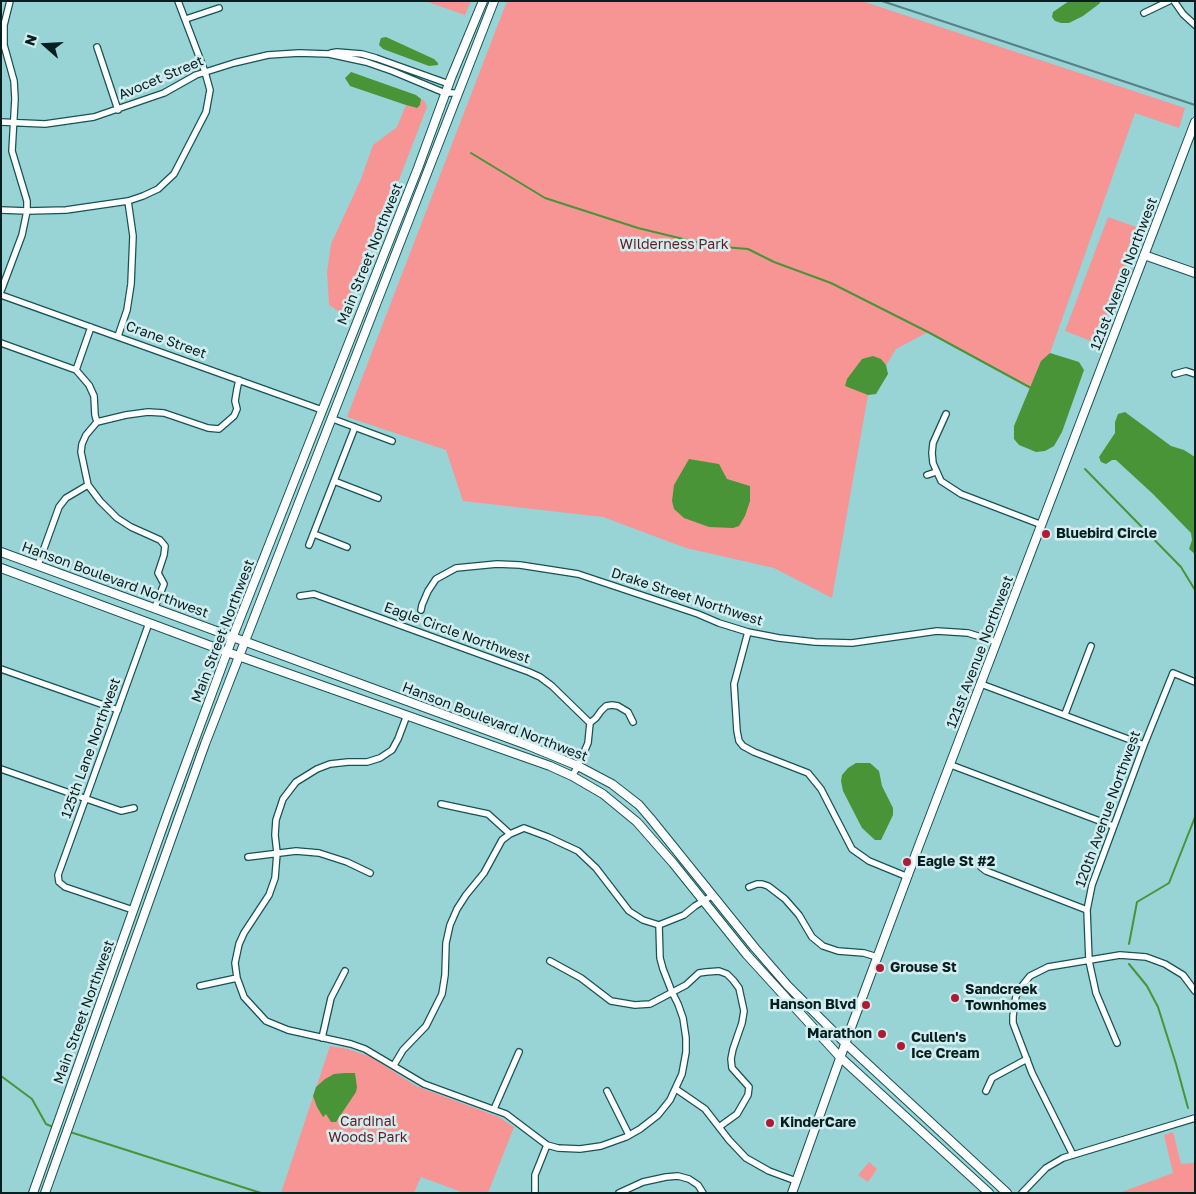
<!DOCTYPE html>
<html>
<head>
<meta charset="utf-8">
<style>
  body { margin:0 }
  #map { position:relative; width:1196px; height:1194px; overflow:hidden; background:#98d3d6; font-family:"Golos Text",sans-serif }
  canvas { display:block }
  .frame { position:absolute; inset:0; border:2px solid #071f20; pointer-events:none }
  .north { position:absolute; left:20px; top:20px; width:50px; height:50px; -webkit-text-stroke:4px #d1edef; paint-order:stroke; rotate:289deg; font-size:14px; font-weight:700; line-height:20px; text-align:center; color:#071f20 }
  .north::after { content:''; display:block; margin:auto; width:18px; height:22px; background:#071f20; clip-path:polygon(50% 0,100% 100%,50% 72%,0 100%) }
</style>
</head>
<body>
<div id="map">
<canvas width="1196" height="1194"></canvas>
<div class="frame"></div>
<div class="north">N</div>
</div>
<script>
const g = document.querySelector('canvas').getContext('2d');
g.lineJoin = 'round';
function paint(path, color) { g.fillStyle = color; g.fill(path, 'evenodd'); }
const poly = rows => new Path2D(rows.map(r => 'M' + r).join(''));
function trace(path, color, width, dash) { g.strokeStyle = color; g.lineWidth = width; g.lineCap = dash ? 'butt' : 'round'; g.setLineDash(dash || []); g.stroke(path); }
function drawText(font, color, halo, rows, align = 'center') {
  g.font = font + ' "Golos Text",sans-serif'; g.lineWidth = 5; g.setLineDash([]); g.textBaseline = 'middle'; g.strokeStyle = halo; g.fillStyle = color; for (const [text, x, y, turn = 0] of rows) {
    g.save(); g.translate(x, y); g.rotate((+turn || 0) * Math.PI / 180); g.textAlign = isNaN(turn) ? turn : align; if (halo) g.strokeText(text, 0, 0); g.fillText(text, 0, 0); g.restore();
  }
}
paint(poly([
  [425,1,471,1,465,15],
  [507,1,862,1,1185,108,1179,128,1135,113,1050,353,1030,387,928,332,896,349,868,395,832,598,774,568,686,548,603,517,463,501,446,450,347,417],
  [421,99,424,100,427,107,390,203,358,273,343,314,329,305,327,272,331,244,361,179,373,145,397,127,406,105,417,108,420,105],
  [1108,217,1139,228,1096,343,1065,331],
  [330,1046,348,1049,371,1057,416,1086,499,1117,514,1127,488,1193,464,1193,421,1177,414,1193,281,1193],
  [1173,1132,1181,1164,1195,1163,1195,1193,1119,1193,1173,1173,1164,1135],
  [869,1162,877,1169,868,1182,858,1175]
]), '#f79595');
paint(poly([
  [1069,1,1101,1,1099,4,1083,16,1069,23,1061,23,1055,21,1052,17,1053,12],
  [386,37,434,59,438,63,438,65,429,66,383,49,379,45,380,41,381,38],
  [351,72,416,95,421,99,420,105,417,108,406,105,350,86,345,78],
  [1050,353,1079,362,1084,370,1062,432,1054,446,1045,451,1036,452,1019,445,1014,439,1014,426,1041,361],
  [873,356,881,359,886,365,888,374,876,394,868,395,845,386,847,379,862,359],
  [1125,412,1171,446,1184,450,1195,457,1195,554,1189,549,1192,540,1191,533,1153,494,1116,460,1112,460,1106,464,1101,462,1099,457,1115,433,1115,422,1118,414],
  [689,459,719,464,727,479,750,486,750,501,745,516,739,526,733,528,709,527,684,518,674,509,672,501,674,485],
  [856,763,870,763,879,771,882,786,893,808,893,815,881,840,875,840,862,828,843,791,841,781,842,775,848,768],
  [345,1073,355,1073,357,1087,356,1092,336,1122,331,1122,326,1114,323,1117,317,1107,313,1096,316,1087,325,1079,334,1074]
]), '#499437');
trace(poly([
  [471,153,545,198,638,228,712,246,748,249,774,262,831,283,928,332,1031,388],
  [1085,469,1181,567,1195,590],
  [1129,944,1137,902,1169,883,1195,817],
  [1129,964,1147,986,1158,1007,1176,1064,1188,1108],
  [1,1076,32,1099,46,1124,53,1127],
  [70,1132,261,1193]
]), '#499437', 2);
const street = poly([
  [1174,1,1183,14,1195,25],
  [1144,13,1169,1],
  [186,19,219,8],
  [97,47,118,110],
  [331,53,337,52,362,54,376,58,449,84],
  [1,122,45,124,94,117,164,93,196,75,234,63,268,55,299,53,329,54,366,62,392,71,445,93,458,93],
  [1,210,27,211,66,210,128,201,143,196,158,189,174,174,206,112,210,90,205,72,178,1],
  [1,291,22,235,27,211,27,201,12,151,15,99,14,81,4,45,4,25,10,1],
  [1,295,322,410],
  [118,336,127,310,131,284,133,236,128,201],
  [1,343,76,370],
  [1175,374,1186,371,1195,374],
  [946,414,933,443,932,453,933,463,941,481,961,494,1042,525],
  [333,419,392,441],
  [97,422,126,415,148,412,164,413,208,428,219,429,234,416,237,409,235,401,237,389,239,380],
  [927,475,936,472],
  [334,481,378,498],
  [88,485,100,501,117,518,131,527,160,540,165,546,164,555,158,573,164,584,155,607],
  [314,534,347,547],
  [309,545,355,427],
  [38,565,59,507,66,498,88,485,81,452,82,444,86,435,97,422,95,415,94,396,89,385,76,370,91,327],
  [300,596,314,594,529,672,540,677,552,686,590,723],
  [421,610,422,605,428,591,436,579,456,568,497,564,520,565,578,574,698,614,719,623,748,632,779,638,815,642,852,643,937,631,968,633,997,642],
  [748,632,734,684,737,731,739,741,743,746,754,752,808,773,821,789,852,849,869,861,908,877],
  [1,669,118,710],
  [981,684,1144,745],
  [1065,714,1091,646],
  [407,715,398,739,392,750,380,758,367,762,348,762,330,764,317,769,296,782,283,799,276,820,275,835,277,853,275,878,269,895,244,933,239,944,235,963,237,978,244,997,266,1021,288,1030,351,1044,365,1049,424,1084,506,1114,547,1145,558,1148,580,1149,601,1146,626,1137,640,1129,658,1115,670,1100,682,1074,686,1052,686,1038,683,1018,678,1004,672,992,663,969,660,958,659,925],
  [951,765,1113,826],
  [1,769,121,811,134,808],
  [572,776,578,766,588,743,590,723,596,718,601,711,606,706,612,705,618,706,628,712,633,722],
  [441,804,488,814,510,834],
  [248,857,296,851,319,853,347,862,370,873],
  [981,867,986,871,1087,910],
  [749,887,757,884,762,884,768,886,785,899,799,915,812,937,823,946,838,951,864,953,877,957],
  [133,910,65,887,59,882,58,875,149,623],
  [550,961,581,978,611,1001,635,1005,650,1004,686,985,699,973,706,972,719,971,727,974,733,980,739,988,744,1011,742,1023,733,1049,731,1059,732,1068,749,1087,748,1095,737,1114,719,1127],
  [200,986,237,978],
  [322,1038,331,998,345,971],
  [1117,1043,1096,993,1089,961,1087,910,1092,885,1144,745,1173,673,1195,682],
  [394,1065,403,1050,426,1026,442,994,445,975,446,943,450,925,457,909,466,895,484,873,502,840,510,834,524,828,548,837,578,851,596,868,629,911,643,920,659,925,684,915,695,906,713,895],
  [676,1089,705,1109,729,1140,746,1158,769,1171,796,1181],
  [607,1091,629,1135],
  [986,1091,992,1078,1027,1059],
  [494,1109,519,1052],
  [1073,1155,1032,1073,1013,1023,1013,1016,1016,996,1022,986,1030,976,1048,967,1120,955,1146,957,1165,964,1183,975,1195,991],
  [535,1193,535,1175,547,1145],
  [619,1193,643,1182,666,1177,678,1176,689,1179,698,1185,703,1193],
  [1022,1193,1046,1168,1063,1158,1195,1118]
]);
const secondary = poly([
  [1144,255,1195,273],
  [1,552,527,745,578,766,612,784,639,805,651,819,755,948,788,986,845,1043,1007,1193],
  [1,568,227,652,550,766,572,776,603,794,637,822,673,863,747,955,840,1057,989,1193],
  [33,1193,167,815,233,636,418,168,451,78,483,1],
  [45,1193,205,744,494,1],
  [792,1193,849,1033,918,848,1195,122]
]);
trace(street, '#165356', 8);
trace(secondary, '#165356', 10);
trace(street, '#fff', 5.5);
trace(secondary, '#fff', 8);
trace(poly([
  [882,1,1195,105]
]), '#568184', 2);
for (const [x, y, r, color] of [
  [1046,534,5,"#af1b32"],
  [907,862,5,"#af1b32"],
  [880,968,5,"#af1b32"],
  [955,998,5,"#af1b32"],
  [866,1005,5,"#af1b32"],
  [882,1034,5,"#af1b32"],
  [901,1046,5,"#af1b32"],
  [770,1123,5,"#af1b32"]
]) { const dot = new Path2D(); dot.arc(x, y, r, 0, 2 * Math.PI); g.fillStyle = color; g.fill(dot); trace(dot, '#d1edef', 2); }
drawText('14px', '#071f20', '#d1edef', [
  ["Avocet Street",161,78,-23],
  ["Main Street Northwest",370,254,-68],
  ["121st Avenue Northwest",1124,274,-69],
  ["Crane Street",166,340,20],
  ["Hanson Boulevard Northwest",115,580,20],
  ["Drake Street Northwest",687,597,18],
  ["Main Street Northwest",223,631,-69],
  ["Eagle Circle Northwest",457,633,20],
  ["121st Avenue Northwest",980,652,-69],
  ["Hanson Boulevard Northwest",495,722,21],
  ["125th Lane Northwest",91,748,-70],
  ["120th Avenue Northwest",1108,809,-70],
  ["Main Street Northwest",84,1012,-70]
]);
drawText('14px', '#661b21', '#d1edef', [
  ["Wilderness Park",674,245],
  ["Cardinal",368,1122],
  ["Woods Park",368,1138]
]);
drawText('bold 14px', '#071f20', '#d1edef', [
  ["Bluebird Circle",1056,534],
  ["Eagle St #2",917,862],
  ["Grouse St",890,968],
  ["Sandcreek",965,990],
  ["Townhomes",965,1006],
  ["Hanson Blvd",856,1005,"right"],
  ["Marathon",872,1034,"right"],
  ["Cullen's",911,1038],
  ["Ice Cream",911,1054],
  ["KinderCare",780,1123]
], 'left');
</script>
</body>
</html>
